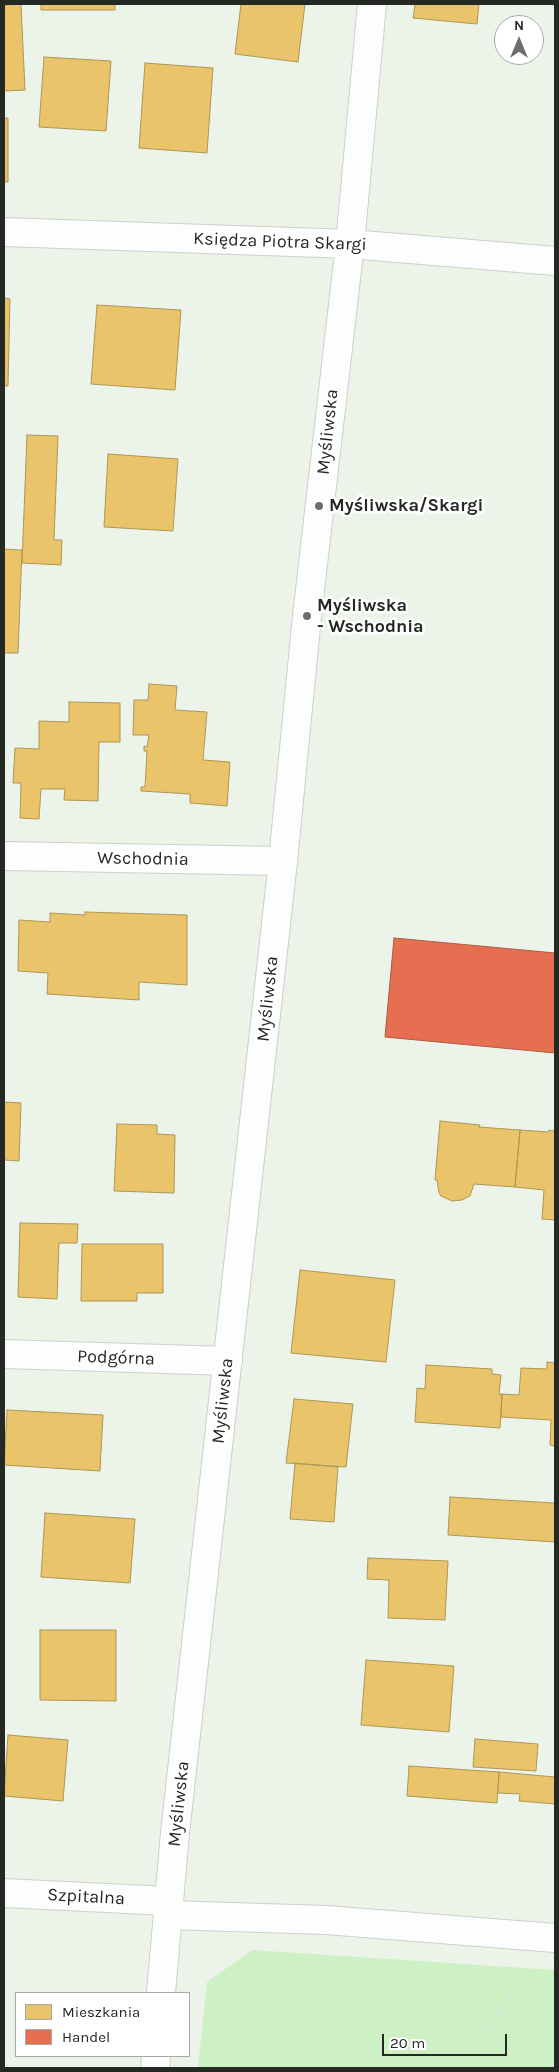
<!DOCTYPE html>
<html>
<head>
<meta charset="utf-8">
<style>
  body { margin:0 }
  #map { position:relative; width:559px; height:2072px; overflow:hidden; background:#ecf4ea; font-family:Karla,sans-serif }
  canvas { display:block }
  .frame { position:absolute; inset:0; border:5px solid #242923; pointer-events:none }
  .legend { position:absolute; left:15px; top:1992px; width:175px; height:65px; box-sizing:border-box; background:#fff; border:1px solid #a7a9a7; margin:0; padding:6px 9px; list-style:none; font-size:15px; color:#242923 }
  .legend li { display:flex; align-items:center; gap:10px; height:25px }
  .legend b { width:25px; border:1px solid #a7a9a7 }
  .north { position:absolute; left:494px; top:15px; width:50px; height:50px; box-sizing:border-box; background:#fff; border:1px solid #a7a9a7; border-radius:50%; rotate:0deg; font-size:14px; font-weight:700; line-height:20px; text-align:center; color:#242923 }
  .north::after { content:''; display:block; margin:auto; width:18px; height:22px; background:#6a7069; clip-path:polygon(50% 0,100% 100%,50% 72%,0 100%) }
  .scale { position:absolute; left:382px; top:2034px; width:125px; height:22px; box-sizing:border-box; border:2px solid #242923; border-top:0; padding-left:6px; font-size:15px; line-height:18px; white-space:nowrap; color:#242923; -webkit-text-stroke:4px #fff; paint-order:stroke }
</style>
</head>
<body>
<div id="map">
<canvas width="559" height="2072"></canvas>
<div class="frame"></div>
<ul class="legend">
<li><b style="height:14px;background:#e9c46a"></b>Mieszkania</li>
<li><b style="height:14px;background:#e76f51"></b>Handel</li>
</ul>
<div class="north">N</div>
<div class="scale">20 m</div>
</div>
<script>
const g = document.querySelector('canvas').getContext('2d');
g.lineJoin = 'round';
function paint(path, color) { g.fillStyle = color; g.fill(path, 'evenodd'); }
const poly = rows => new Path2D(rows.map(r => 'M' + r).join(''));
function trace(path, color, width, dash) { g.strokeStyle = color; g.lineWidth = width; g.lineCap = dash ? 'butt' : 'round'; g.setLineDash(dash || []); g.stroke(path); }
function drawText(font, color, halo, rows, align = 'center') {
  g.font = font + ' Karla,sans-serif'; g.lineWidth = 5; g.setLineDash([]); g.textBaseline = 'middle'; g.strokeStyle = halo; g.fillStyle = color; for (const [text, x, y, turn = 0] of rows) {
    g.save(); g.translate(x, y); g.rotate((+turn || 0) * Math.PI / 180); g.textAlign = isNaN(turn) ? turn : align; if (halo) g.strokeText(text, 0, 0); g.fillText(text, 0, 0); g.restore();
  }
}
paint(poly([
  [252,1950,555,1970,555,2068,198,2068,207,1982]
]), '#cef0c5');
const homes = poly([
  [21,4,25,90,4,91,4,5,21,4],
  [41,4,115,4,115,10,41,10,41,4],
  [241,4,305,4,298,62,235,54,241,4],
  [415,4,479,4,477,24,413,18,415,4],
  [44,57,111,61,106,131,39,127,44,57],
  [145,63,213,68,207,153,139,148,145,63],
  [4,118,8,118,8,182,4,182,4,118],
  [4,298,10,299,8,386,4,386,4,298],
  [97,305,181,310,175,390,91,384,97,305],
  [27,435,58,436,54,540,62,540,61,565,22,563,27,435],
  [108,454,178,459,173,531,104,527,108,454],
  [4,549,22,550,18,653,4,653,4,549],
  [149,684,177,686,175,710,207,712,203,760,230,762,227,806,190,803,190,794,141,791,141,787,145,787,147,751,144,751,144,746,147,747,149,735,133,735,134,700,148,700,149,684],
  [69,702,120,703,120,742,99,742,98,801,64,800,65,789,41,789,39,819,20,818,21,783,13,783,15,748,39,749,39,721,69,722,69,702],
  [85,912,187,915,187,985,139,982,139,1000,47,994,48,973,18,971,19,920,50,922,50,913,85,915,85,912],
  [4,1102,21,1103,19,1161,4,1160,4,1102],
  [440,1121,480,1125,479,1127,520,1130,515,1187,474,1184,470,1196,462,1200,452,1201,441,1196,439,1193,437,1180,435,1180,440,1121],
  [117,1124,157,1125,157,1134,175,1135,174,1193,114,1191,117,1124],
  [520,1130,549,1132,549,1130,555,1131,555,1220,542,1219,544,1190,515,1187,520,1130],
  [20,1223,78,1224,77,1243,59,1243,57,1299,18,1297,20,1223],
  [82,1244,163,1244,163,1293,137,1293,137,1301,81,1301,82,1244],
  [300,1270,395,1280,386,1362,291,1353,300,1270],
  [547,1362,555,1363,555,1446,550,1445,551,1420,501,1417,502,1394,519,1395,521,1368,547,1369,547,1362],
  [426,1365,492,1369,492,1374,501,1375,499,1394,502,1394,500,1428,415,1422,417,1388,425,1389,426,1365],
  [294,1399,353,1404,346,1467,286,1463,294,1399],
  [7,1410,103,1415,100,1471,4,1465,7,1410],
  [295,1463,338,1467,334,1522,290,1519,295,1463],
  [450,1497,555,1503,555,1542,448,1535,450,1497],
  [45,1513,135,1519,130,1583,41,1577,45,1513],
  [368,1558,448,1561,445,1620,388,1618,389,1580,367,1579,368,1558],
  [40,1630,116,1630,116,1701,40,1700,40,1630],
  [366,1660,454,1666,449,1732,361,1725,366,1660],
  [8,1735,68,1740,63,1801,4,1796,8,1735],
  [475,1739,538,1744,536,1771,473,1767,475,1739],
  [409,1766,499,1772,497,1803,407,1796,409,1766],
  [499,1772,555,1777,555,1804,519,1801,520,1794,498,1793,499,1772]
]);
paint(homes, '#e9c46a');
trace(homes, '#ae9655', 1);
const shops = poly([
  [394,938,555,953,555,1053,385,1037,394,938]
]);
paint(shops, '#e76f51');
trace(shops, '#ac5a43', 1);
const minor = poly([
  [4,232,350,244,555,261],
  [4,856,283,861],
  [4,1354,228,1361],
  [4,1893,169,1901],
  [168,1915,326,1920,555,1938]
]);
const tertiary = poly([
  [161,1993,175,1833,283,861,307,616,350,244,372,4],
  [155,2068,156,2056]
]);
trace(minor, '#ccd1ca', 30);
trace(tertiary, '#ccd1ca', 30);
trace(poly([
  [472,2068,481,2044,523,1972]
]), '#e1e3e1', 3, [2.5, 4]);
trace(minor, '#fcfdfc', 28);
trace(tertiary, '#fcfdfc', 28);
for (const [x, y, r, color] of [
  [319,506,5,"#6a7069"],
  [307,616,5,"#6a7069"]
]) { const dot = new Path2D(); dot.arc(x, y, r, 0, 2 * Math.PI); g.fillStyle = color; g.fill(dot); trace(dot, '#fff', 2); }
drawText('18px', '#242923', '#fff', [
  ["Księdza Piotra Skargi",280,242,2],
  ["Myśliwska",328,432,-84],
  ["Wschodnia",143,859,1],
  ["Myśliwska",268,999,-84],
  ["Podgórna",116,1358,2],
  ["Myśliwska",223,1401,-84],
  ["Myśliwska",179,1804,-84],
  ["Szpitalna",86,1897,3]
]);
drawText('bold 18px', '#242923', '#fff', [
  ["Myśliwska/Skargi",329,506],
  ["Myśliwska",317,606],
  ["- Wschodnia",317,627]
], 'left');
</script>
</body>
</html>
